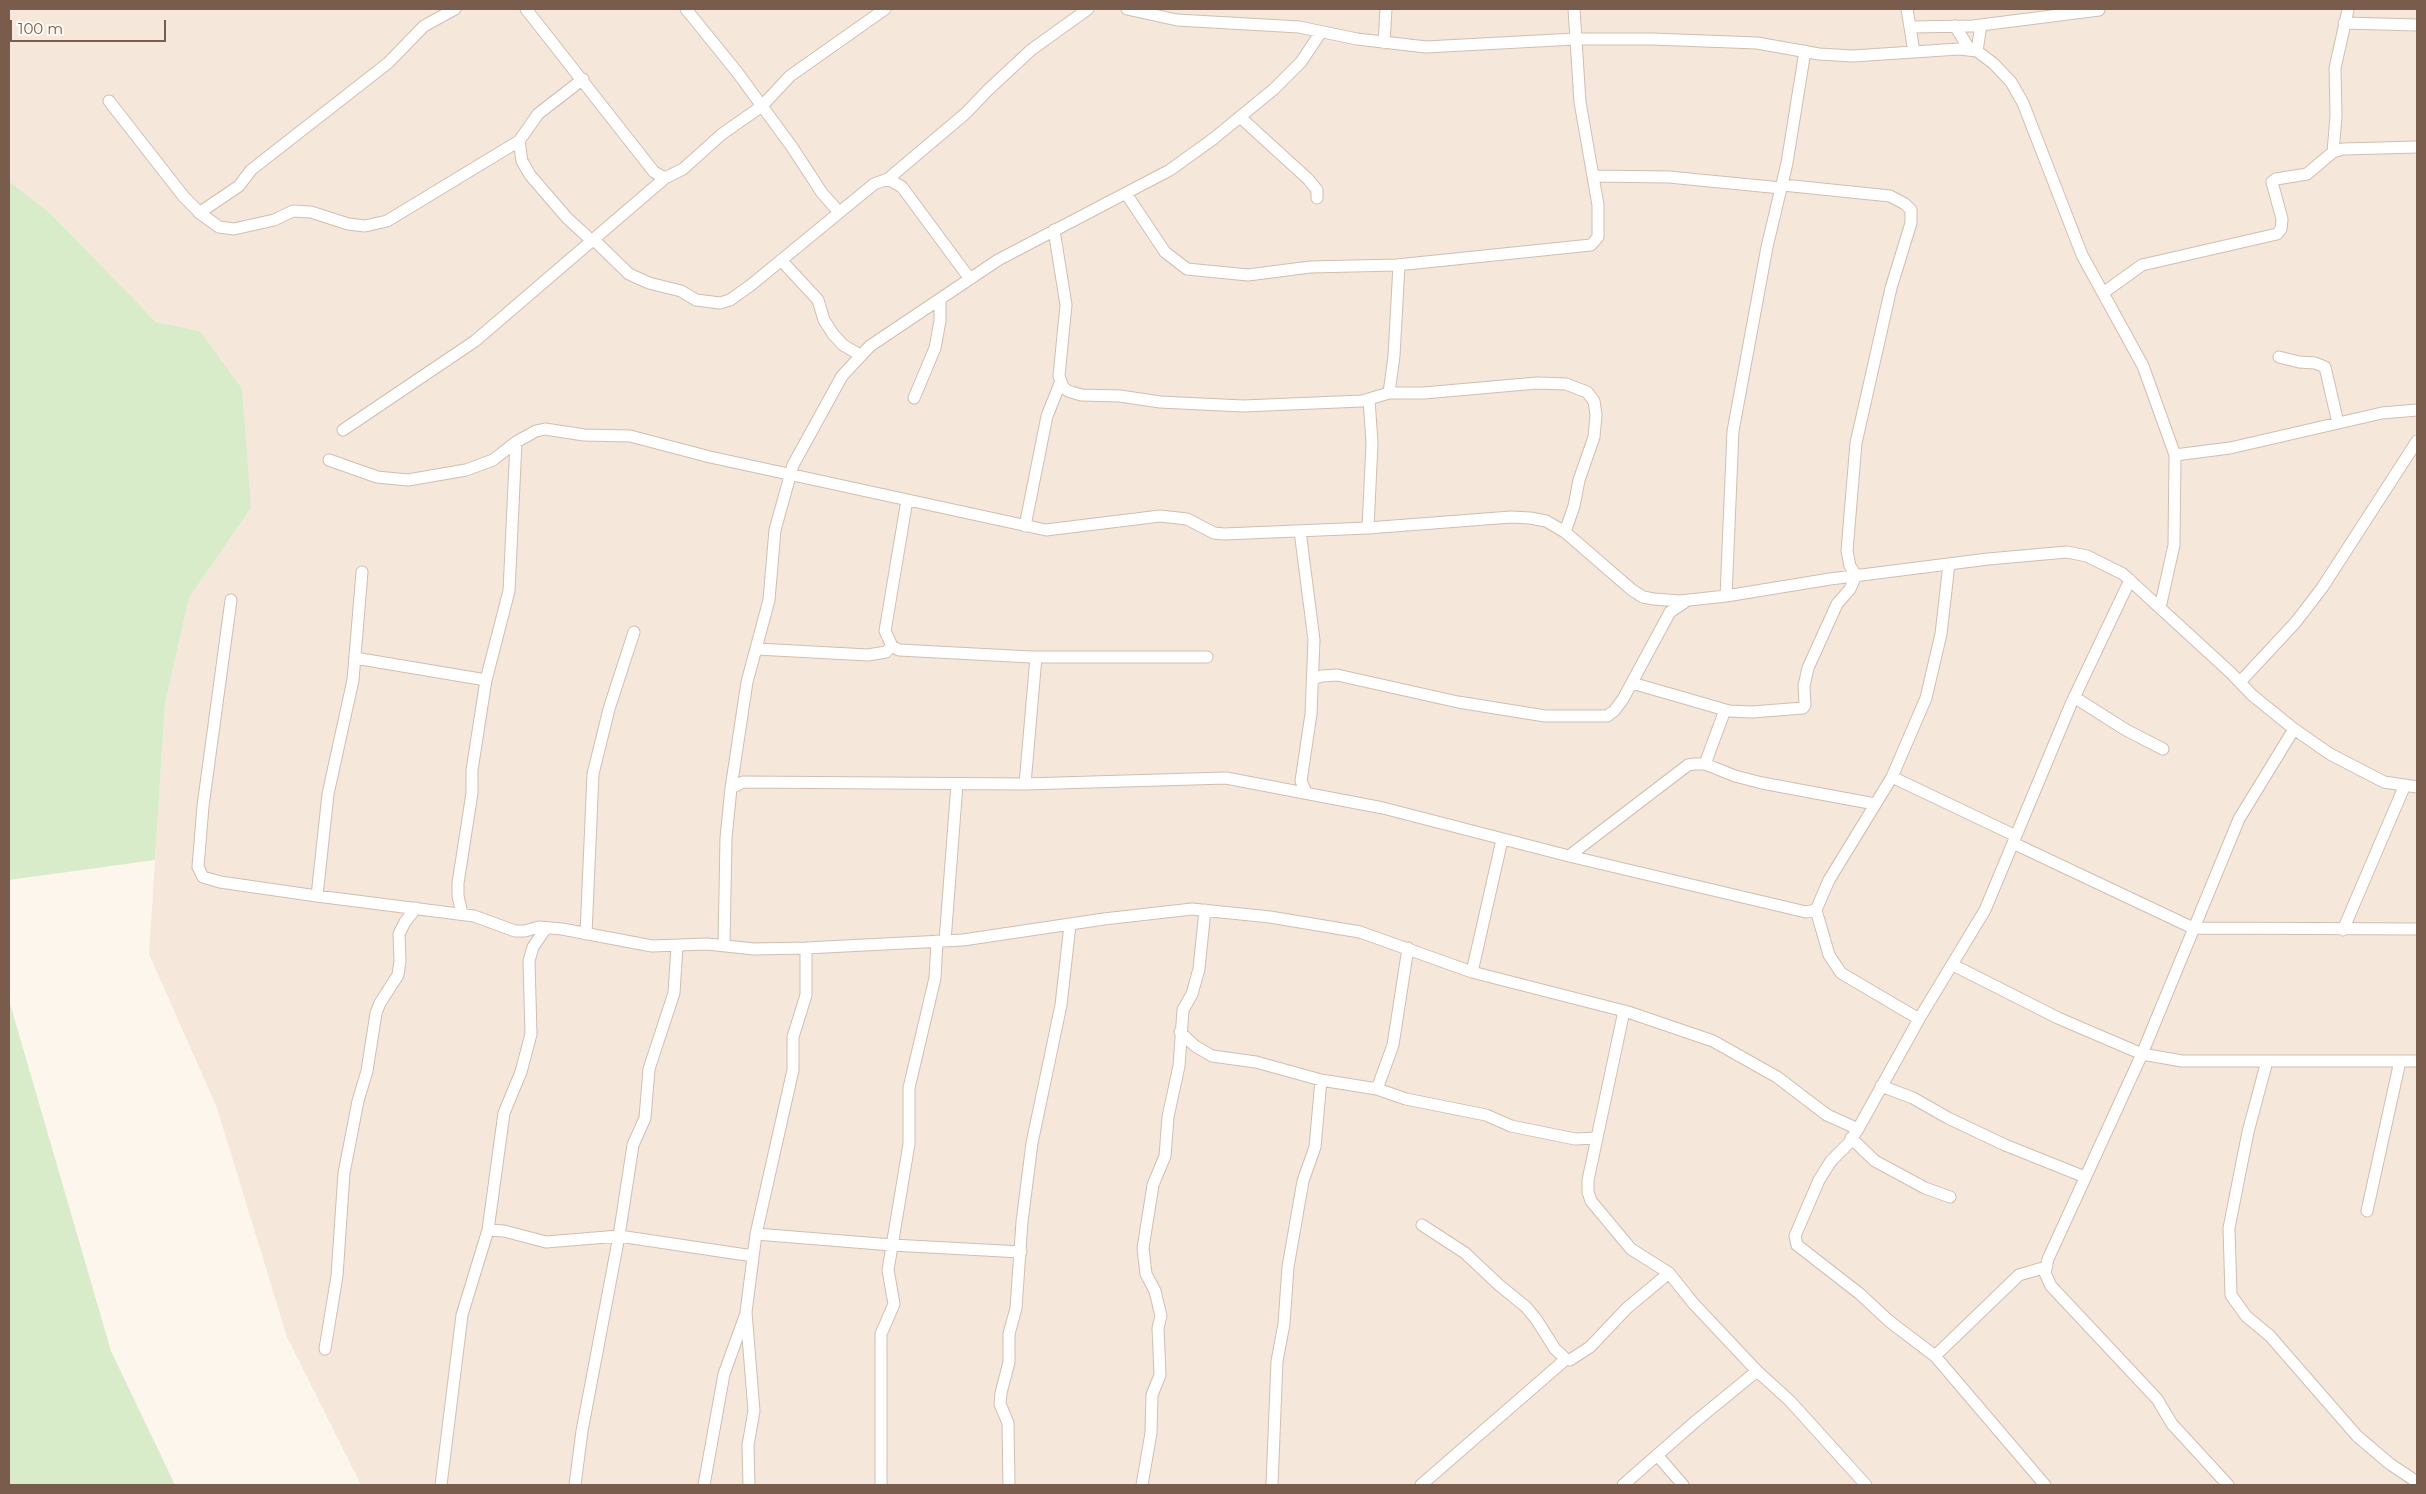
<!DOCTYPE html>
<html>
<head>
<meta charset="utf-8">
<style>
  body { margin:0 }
  #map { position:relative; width:2426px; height:1494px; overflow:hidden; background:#fdf6ec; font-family:Montserrat,sans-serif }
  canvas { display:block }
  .frame { position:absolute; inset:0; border:10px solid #7a5c4d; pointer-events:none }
  .scale { position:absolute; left:10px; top:20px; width:156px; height:22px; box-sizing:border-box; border:2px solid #7a5c4d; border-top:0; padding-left:6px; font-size:15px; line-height:18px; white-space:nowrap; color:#7a5c4d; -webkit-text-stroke:4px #fffaf3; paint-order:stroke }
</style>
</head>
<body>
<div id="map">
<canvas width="2426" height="1494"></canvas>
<div class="frame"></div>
<div class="scale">100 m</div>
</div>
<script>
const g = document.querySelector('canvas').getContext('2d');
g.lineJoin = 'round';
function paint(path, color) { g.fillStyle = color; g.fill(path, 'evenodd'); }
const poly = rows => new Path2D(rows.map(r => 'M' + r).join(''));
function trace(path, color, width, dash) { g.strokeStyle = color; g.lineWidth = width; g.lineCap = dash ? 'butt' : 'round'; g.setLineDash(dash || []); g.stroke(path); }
paint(poly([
  [9,9,2417,9,2417,1485,361,1485,287,1337,217,1108,149,954,165,704,189,598,251,508,200,331,156,322,50,213,9,181]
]), '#f5e8da');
paint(poly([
  [9,181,50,213,156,322,200,331,242,389,251,508,189,598,165,704,155,860,9,880],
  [9,1000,111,1351,175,1485,9,1485]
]), '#d8ecc9');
const minor = poly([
  [526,9,654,172,665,178,683,169,722,134,762,106,790,76,885,9],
  [686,9,737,72,792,147,822,193,839,212],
  [1127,9,1177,20,1299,27,1357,39,1426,47,1575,39,1652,39,1757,43,1819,54,1853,56,1959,49,1977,51,1994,64,2011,82,2023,103,2082,255,2143,366,2175,455,2174,545,2160,608],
  [1907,9,1914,52],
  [2344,23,2417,25],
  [1955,26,1970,50],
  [1910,27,1973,26,2099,10],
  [1384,43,1386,9],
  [1977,51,1981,25],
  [109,101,184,197,201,214,219,227,234,229,274,220,293,211,311,212,348,224,365,226,387,221,519,141,538,114,583,79],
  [1240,117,1308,179,1317,190,1317,198],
  [519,141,522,161,530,175,567,218,591,240],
  [2333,152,2336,116,2335,68,2348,10],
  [1593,176,1669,177,1781,188],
  [888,179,966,113,988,90,1031,50,1088,9],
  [1127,195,1165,252,1187,269,1248,275,1310,267,1397,265,1591,245,1598,237,1598,205,1580,102,1574,9],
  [199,213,239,186,251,170,388,63,424,26,455,9],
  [1054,230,1066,305,1059,376,1063,387,1068,391,1081,395,1120,396,1160,402,1243,406,1362,401,1389,393,1424,393,1537,383,1566,384,1587,392,1594,401,1596,415,1594,437,1579,480,1574,506,1565,532],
  [593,239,629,274,649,283,681,291,696,300,720,303,730,300,751,285,874,184,888,179,902,187,970,279],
  [781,260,818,300,824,320,833,334,843,345,860,355],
  [2103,293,2142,265,2277,234,2281,229,2282,219,2272,182,2276,179,2307,174,2333,152,2343,149,2417,147],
  [2279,357,2299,362,2315,363,2325,367,2338,423],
  [1389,393,1394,356,1399,265],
  [914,398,935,348,940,321,940,299],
  [343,430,475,341,665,178],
  [2175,455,2230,448,2382,413,2417,410],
  [329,460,377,477,408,480,466,470,493,460,516,442,536,431,545,429,584,435,630,436,710,457,1046,530,1160,516,1187,519,1214,533,1224,534,1368,528,1511,517,1530,518,1546,521,1565,532,1632,590,1643,597,1654,599,1680,601,1726,596,1830,579,1988,559,2067,552,2087,556,2123,574,2231,673,2252,695,2294,729,2330,754,2384,782,2417,787],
  [907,500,885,631,892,646,899,650,1031,657,1207,657],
  [1025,526,1047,416,1061,381],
  [1368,528,1372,443,1369,399],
  [1300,531,1314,640,1311,714,1301,781,1306,792],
  [1726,596,1733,431,1767,247,1787,163,1805,51],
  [231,600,203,806,198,867,203,877,220,882,317,896,474,916,515,931,525,931,539,927,562,929,652,946,707,944,754,949,806,948,963,940,1104,919,1192,909,1270,917,1360,932,1472,972,1628,1012,1713,1041,1777,1077,1827,1115,1858,1129],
  [757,649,868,655,886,652,892,646],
  [355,658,486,680],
  [1313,679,1322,676,1337,675,1458,702,1545,716,1607,716,1614,711,1623,699,1670,612,1688,600],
  [2240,682,2295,623,2322,588,2417,441],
  [1632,683,1729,711,1752,712,1803,708,1805,705,1804,686,1808,668,1837,604,1850,589,1856,575,1850,566,1847,551,1856,443,1891,288,1911,223,1911,210,1905,204,1890,196,1783,185],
  [2074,697,2126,730,2163,749],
  [1705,764,1725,710],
  [1892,777,2016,836],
  [1025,784,1036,657],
  [731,788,743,782,1025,784,1226,778,1383,808,1569,856,1806,912,1816,910,1829,880,1892,777,1926,698,1941,634,1949,564],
  [2013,843,2193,928,2417,929],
  [1569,856,1688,765,1695,764,1705,764,1735,776,1762,783,1875,804],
  [317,896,328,794,353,680,362,572],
  [1816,910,1829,955,1841,973,1919,1019],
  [462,914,458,896,458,883,472,793,472,770,486,680,509,591,516,442],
  [2343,930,2405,785],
  [586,934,593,774,609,709,634,632],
  [945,941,957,784],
  [724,945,726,838,731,788,747,682,769,600,775,530,793,465,842,376,870,346,998,260,1170,170,1213,139,1274,89,1301,62,1321,32],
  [1953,965,2058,1018,2142,1054,2182,1061,2417,1061],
  [1472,972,1502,840],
  [1624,1011,1588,1180,1588,1192,1591,1201,1631,1249,1669,1273,1693,1303,1757,1371,1790,1401,1866,1485],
  [1180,1032,1195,1046,1212,1056,1256,1062,1321,1080,1377,1089,1406,1099,1486,1115,1511,1126,1575,1139,1597,1138],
  [2267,1061,2248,1132,2229,1228,2231,1295,2246,1316,2270,1336,2357,1436,2390,1464,2417,1482],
  [1881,1086,1913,1098,1948,1118,2005,1145,2085,1177],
  [1377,1089,1393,1045,1408,948],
  [1851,1138,1875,1161,1925,1188,1950,1197],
  [2367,1211,2400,1061],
  [1422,1225,1465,1253,1499,1285,1526,1307,1536,1319,1555,1349,1566,1359,1570,1360,1590,1347,1627,1308,1669,1273],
  [488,1230,504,1113,521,1072,531,1034,529,961,533,947,546,928],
  [756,1234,892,1245,1021,1252],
  [325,1349,337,1276,344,1173,358,1101,367,1071,376,1013,380,1003,398,975,400,961,399,934,405,922,416,908],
  [1935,1356,2019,1275,2046,1267],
  [1657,1455,1683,1485],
  [441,1485,462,1315,488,1230,504,1231,546,1242,619,1236,753,1256],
  [575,1485,582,1431,619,1236,633,1145,645,1118,649,1069,674,993,677,946],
  [704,1485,724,1374,745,1316],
  [749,1485,748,1445,754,1411,746,1312,756,1234,793,1070,793,1037,806,995,806,948],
  [881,1485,881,1334,894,1304,888,1270,909,1144,909,1088,935,978,937,941],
  [1009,1485,1008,1423,1000,1404,1001,1393,1009,1362,1009,1334,1016,1308,1022,1222,1032,1143,1061,1005,1070,925],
  [1142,1485,1151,1433,1152,1395,1160,1375,1158,1328,1161,1316,1155,1291,1146,1274,1143,1248,1153,1185,1165,1156,1168,1117,1179,1066,1183,1010,1192,994,1199,969,1205,910],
  [1272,1485,1277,1361,1284,1324,1288,1267,1303,1181,1315,1147,1321,1080],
  [1421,1485,1566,1359],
  [1623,1485,1696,1421,1757,1371],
  [2045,1485,1935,1356,1889,1321,1860,1294,1797,1245,1795,1236,1819,1180,1831,1161,1848,1144,1858,1129,1919,1019,1985,910,2071,704,2130,580],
  [2228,1485,2172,1424,2157,1399,2051,1286,2045,1273,2048,1259,2142,1054,2239,819,2294,729]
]);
trace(minor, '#d1beb0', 13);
trace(minor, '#fff', 11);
</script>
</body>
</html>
